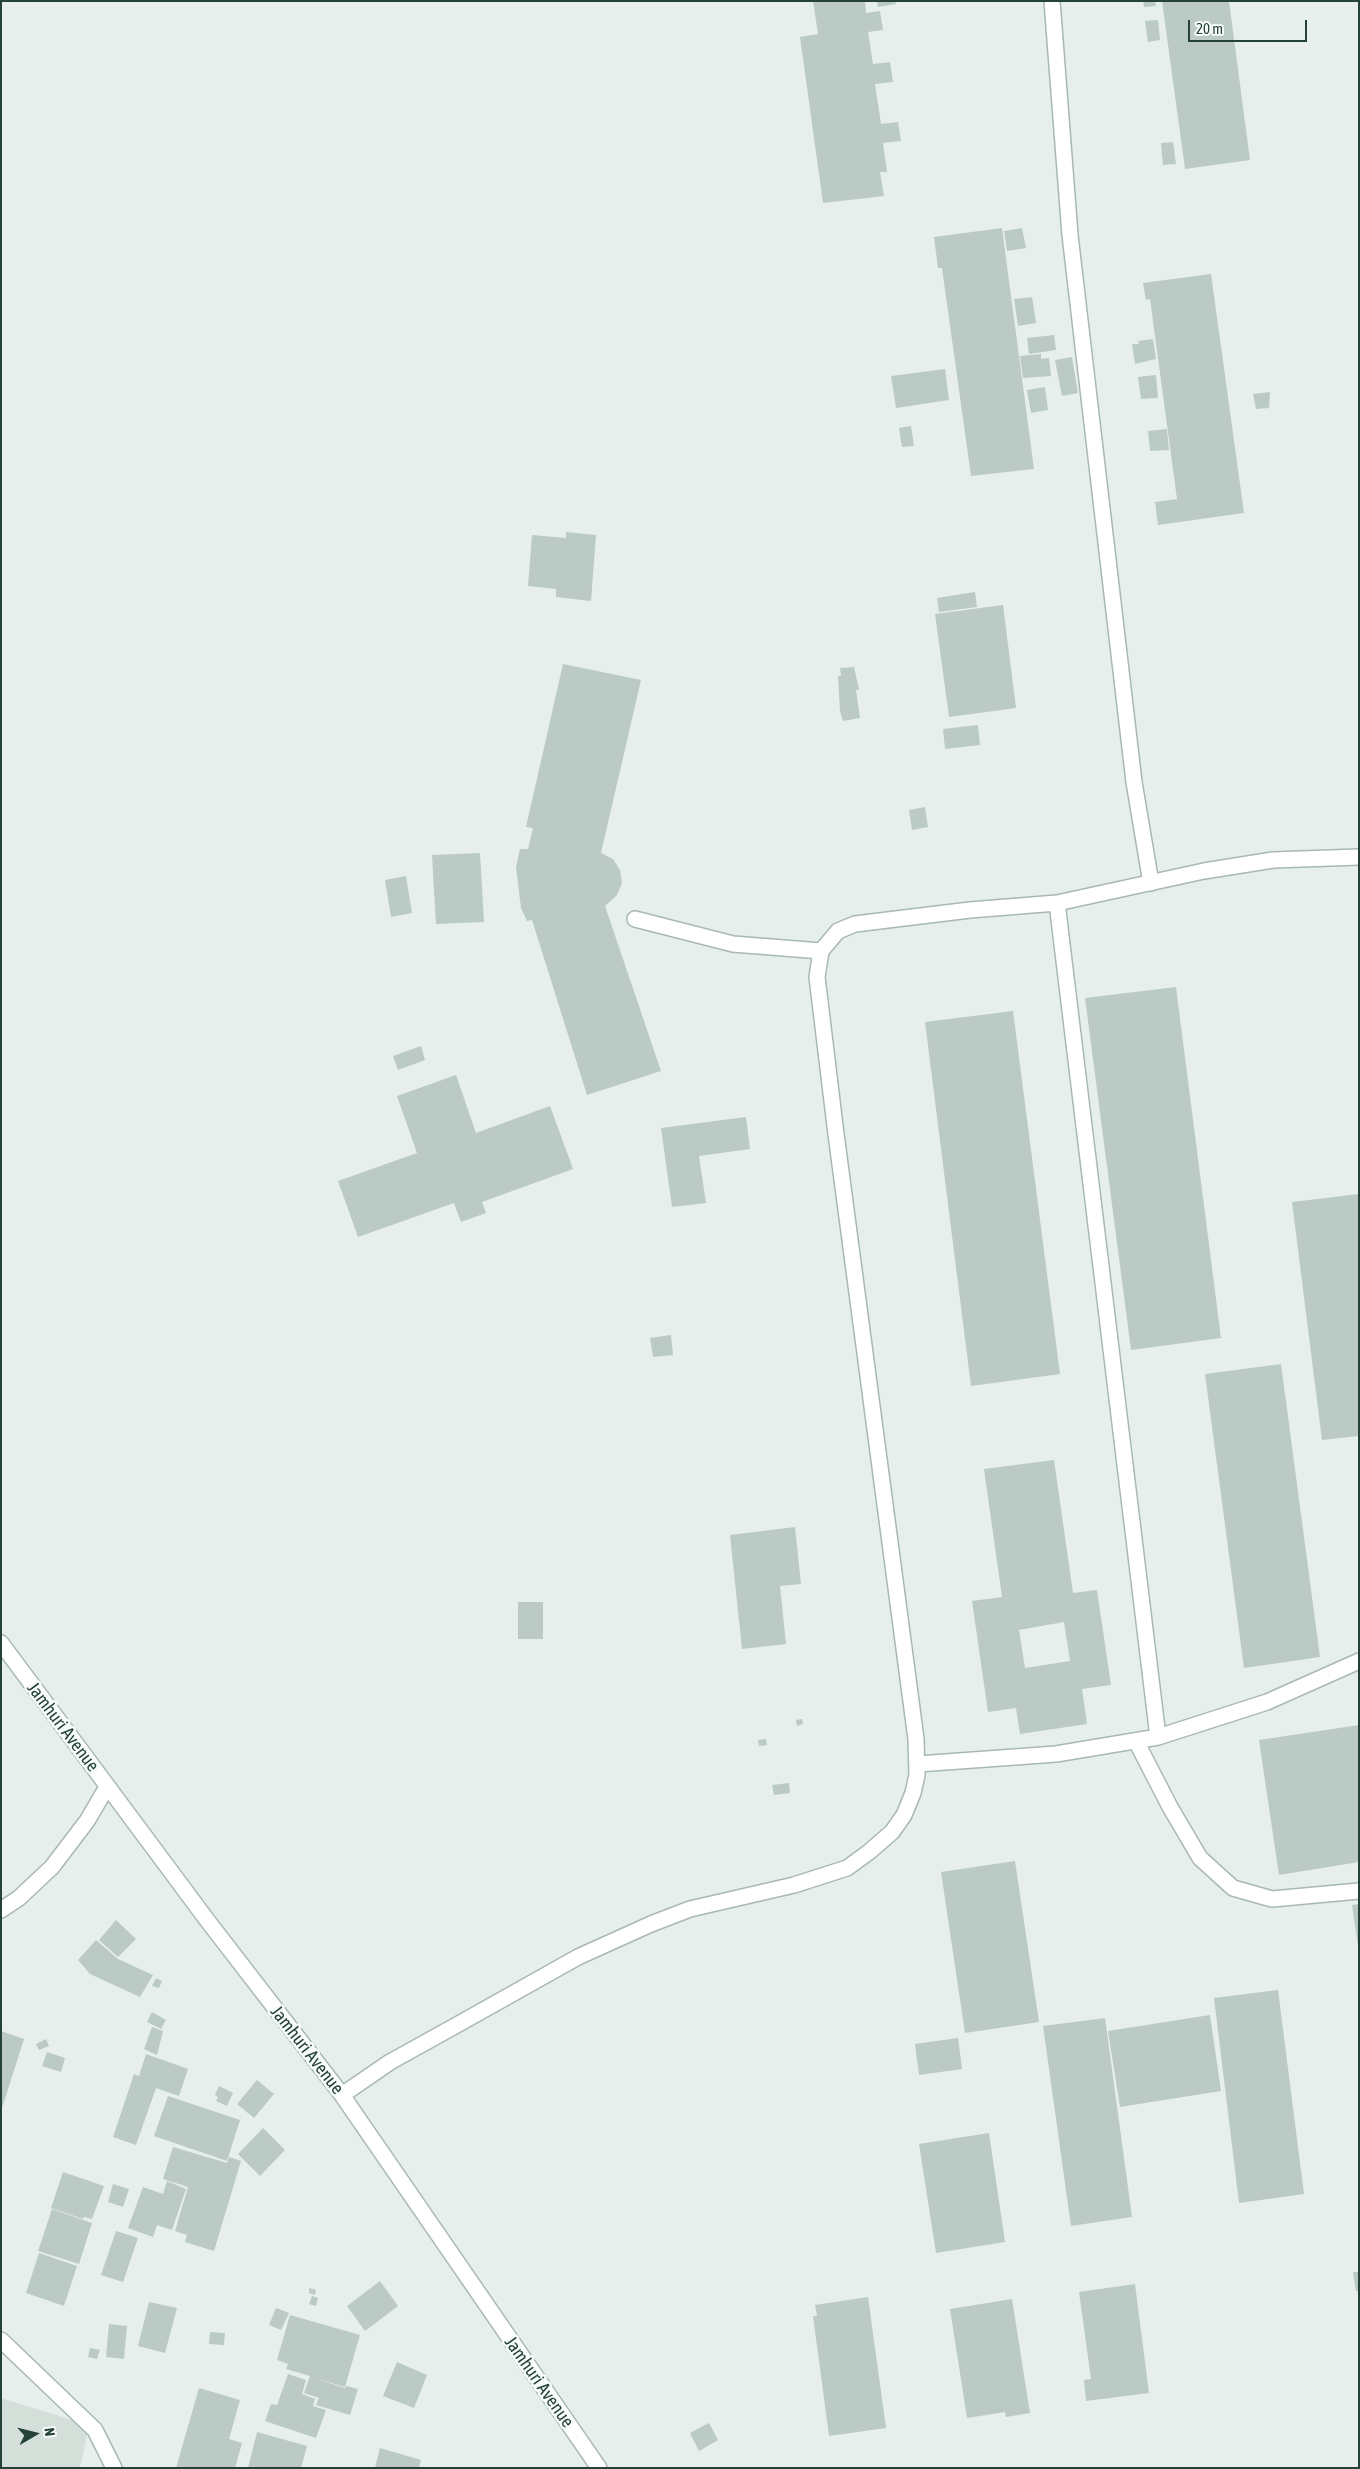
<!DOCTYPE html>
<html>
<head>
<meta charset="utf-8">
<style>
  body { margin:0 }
  #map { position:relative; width:1360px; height:2469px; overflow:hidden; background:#e6efeb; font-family:"Asap Condensed",sans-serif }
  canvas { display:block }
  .frame { position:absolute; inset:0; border:2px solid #24423a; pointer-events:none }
  .north { position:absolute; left:10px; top:2409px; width:50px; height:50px; -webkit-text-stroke:4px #f7fbf9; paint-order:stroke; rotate:82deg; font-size:14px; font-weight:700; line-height:20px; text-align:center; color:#24423a }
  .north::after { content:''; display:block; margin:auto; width:18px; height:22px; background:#24423a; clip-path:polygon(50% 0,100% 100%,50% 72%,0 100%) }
  .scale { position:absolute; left:1188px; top:20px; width:119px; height:22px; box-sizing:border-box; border:2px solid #24423a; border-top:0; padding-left:6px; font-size:15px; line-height:18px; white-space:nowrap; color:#24423a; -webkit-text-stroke:4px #f7fbf9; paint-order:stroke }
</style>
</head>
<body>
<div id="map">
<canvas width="1360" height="2469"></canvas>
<div class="frame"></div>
<div class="north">N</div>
<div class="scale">20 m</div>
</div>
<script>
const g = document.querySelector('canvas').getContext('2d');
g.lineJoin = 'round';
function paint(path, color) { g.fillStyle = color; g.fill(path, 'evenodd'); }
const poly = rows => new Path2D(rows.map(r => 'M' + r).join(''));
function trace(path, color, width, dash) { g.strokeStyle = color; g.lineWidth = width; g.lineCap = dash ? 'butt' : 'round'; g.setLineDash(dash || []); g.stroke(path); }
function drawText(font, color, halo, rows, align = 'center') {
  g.font = font + ' "Asap Condensed",sans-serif'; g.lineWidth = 5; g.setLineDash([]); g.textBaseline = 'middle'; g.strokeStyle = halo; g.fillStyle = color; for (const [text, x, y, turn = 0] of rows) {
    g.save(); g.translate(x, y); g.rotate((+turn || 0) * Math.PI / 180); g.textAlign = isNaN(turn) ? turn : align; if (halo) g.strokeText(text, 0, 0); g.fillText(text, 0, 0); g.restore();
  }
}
paint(poly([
  [1,2398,89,2425,80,2468,1,2468]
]), '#d4dfda');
paint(poly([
  [813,1,865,1,866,13,880,11,883,30,868,32,873,64,890,62,893,82,875,84,881,124,898,122,901,141,883,143,887,172,880,172,884,196,823,203,800,37,818,34],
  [877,1,895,1,896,4,878,7],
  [1143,1,1155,1,1156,6,1144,7],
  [1162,1,1229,1,1250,160,1185,169],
  [1158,20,1160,40,1148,42,1145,21],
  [1173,142,1176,164,1163,165,1161,143],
  [1002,228,1034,469,971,476,942,268,938,268,934,237],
  [1022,228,1026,248,1007,251,1004,231],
  [1211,274,1244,513,1158,525,1155,502,1177,499,1150,299,1146,300,1143,283],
  [1032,297,1036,323,1018,326,1014,299],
  [1054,335,1056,350,1029,354,1027,338],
  [1153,339,1156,359,1135,364,1132,344,1139,344,1138,341],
  [1041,354,1041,359,1049,358,1051,376,1023,378,1020,356],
  [1072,357,1078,393,1062,396,1055,360],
  [945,369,949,400,896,408,891,376],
  [1156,375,1158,398,1141,399,1138,377],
  [1045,387,1048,410,1031,413,1027,390],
  [1270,392,1269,408,1256,409,1253,394],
  [911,426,914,446,902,447,899,428],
  [1167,429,1169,450,1150,451,1148,431],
  [566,532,596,535,591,601,556,597,556,589,528,586,532,535,566,538],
  [975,592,977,607,939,612,937,598],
  [1003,605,1016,708,949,717,935,614],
  [563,664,641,680,601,853,613,859,620,870,622,883,617,895,605,906,661,1071,587,1095,532,920,527,921,521,908,516,867,520,849,528,849,533,828,526,827],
  [854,667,859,690,856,690,860,718,843,721,840,711,838,676,841,676,840,668],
  [978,725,980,745,945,749,943,729],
  [925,807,928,827,912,830,909,810],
  [480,853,484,922,436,924,432,855],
  [406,876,412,913,391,917,385,880],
  [1176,987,1221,1338,1131,1350,1085,998],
  [1013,1011,1060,1374,971,1386,925,1022],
  [421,1046,425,1060,398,1070,393,1056],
  [456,1075,476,1133,550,1106,573,1169,482,1202,486,1213,461,1222,454,1203,358,1237,338,1181,417,1153,397,1096],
  [746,1117,750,1149,699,1156,706,1203,672,1207,661,1128],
  [1359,1194,1359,1436,1322,1440,1292,1202],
  [671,1335,673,1355,653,1357,650,1338],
  [1281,1364,1320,1657,1244,1668,1205,1374],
  [1054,1460,1073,1593,1097,1590,1111,1685,1082,1689,1087,1724,1020,1734,1016,1708,988,1712,972,1601,1002,1597,984,1469],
  [1064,1622,1070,1661,1025,1668,1019,1630],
  [795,1527,801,1584,780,1586,786,1644,742,1649,730,1535],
  [518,1602,543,1602,543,1639,518,1639],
  [802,1719,803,1724,797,1726,796,1720],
  [1359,1725,1359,1862,1279,1875,1259,1740],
  [766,1739,767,1745,759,1746,758,1740],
  [789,1783,790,1793,774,1795,772,1785],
  [1015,1861,1039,2022,965,2033,941,1872],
  [1359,1904,1359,1945,1358,1946,1352,1905],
  [116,1920,136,1939,118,1957,99,1940],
  [96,1940,118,1959,153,1975,140,1997,90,1974,78,1960],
  [156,1978,162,1981,159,1988,152,1986],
  [1278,1990,1304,2194,1239,2203,1214,1998],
  [152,2012,166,2020,161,2029,147,2022],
  [1210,2015,1221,2091,1120,2107,1108,2031],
  [1105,2018,1132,2217,1071,2226,1043,2026],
  [152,2027,163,2031,157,2055,144,2049],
  [1,2031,24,2039,2,2108,1,2108],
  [958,2038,962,2069,919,2075,915,2044],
  [46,2039,49,2046,39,2050,36,2044],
  [47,2052,65,2058,61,2072,42,2066],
  [146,2054,188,2069,179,2096,156,2088,136,2145,113,2137,134,2074,139,2076],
  [257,2080,274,2094,254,2118,237,2104],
  [219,2086,233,2093,227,2106,216,2101,218,2097,215,2095],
  [168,2096,240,2120,227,2161,154,2136],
  [263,2128,285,2150,260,2176,238,2154],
  [989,2133,1005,2242,936,2253,919,2144],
  [173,2147,227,2163,229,2157,241,2161,214,2251,185,2242,187,2235,175,2231,188,2187,163,2179],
  [63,2172,104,2186,92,2219,84,2217,83,2219,51,2208],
  [167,2181,186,2189,172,2230,157,2225,153,2237,128,2228,143,2187,163,2194],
  [113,2184,129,2189,123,2207,108,2202],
  [52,2209,92,2223,79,2264,38,2251],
  [116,2231,138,2238,123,2282,101,2275],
  [39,2253,77,2266,64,2306,26,2293],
  [1353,2272,1359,2272,1359,2291,1356,2291],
  [380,2281,398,2306,365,2331,347,2306],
  [1135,2284,1149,2393,1086,2401,1084,2380,1091,2379,1079,2292],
  [309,2288,316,2290,315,2295,309,2293],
  [312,2296,318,2298,316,2306,309,2304],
  [868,2297,886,2428,829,2436,813,2316,817,2316,815,2305],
  [1012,2299,1030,2413,1006,2417,1005,2412,967,2418,950,2309],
  [149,2302,177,2308,165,2353,138,2346],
  [276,2308,289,2313,281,2330,269,2325],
  [290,2315,360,2335,345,2387,314,2378,345,2388,344,2391,346,2386,358,2389,350,2415,316,2405,319,2398,304,2393,310,2376,286,2369,288,2364,277,2360],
  [109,2324,127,2326,124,2359,106,2357],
  [210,2332,225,2333,224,2345,209,2344],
  [90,2348,100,2350,97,2359,88,2357],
  [397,2362,427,2375,414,2408,383,2396],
  [288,2374,306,2380,302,2394,315,2399,313,2406,326,2410,316,2438,265,2421,271,2404,277,2405],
  [199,2388,240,2400,229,2439,242,2443,235,2468,176,2468],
  [709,2423,718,2440,699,2451,690,2433],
  [257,2432,307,2446,301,2468,248,2468],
  [380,2448,421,2460,419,2468,375,2468]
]), '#bbcac4');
const minor = poly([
  [1052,1,1070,235,1134,782,1151,883],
  [1057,903,1158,1737],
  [635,919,733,944,821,951],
  [1,1643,207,1920,342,2095,599,2468],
  [1136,1741,1170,1807,1200,1858,1233,1888,1272,1899,1359,1891],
  [918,1764,1056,1754,1158,1737,1267,1702,1359,1661],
  [1,1910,19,1898,52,1867,87,1821,107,1787],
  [342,2095,390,2062,455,2026,578,1957,651,1924,690,1909,794,1885,847,1868,869,1852,892,1832,904,1815,913,1793,917,1775,916,1739,836,1134,817,977,821,951,838,931,855,924,970,910,1057,903,1204,871,1273,860,1359,857],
  [1,2340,95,2430,114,2468]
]);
trace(minor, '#a8b8b2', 18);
trace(minor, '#fff', 15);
drawText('18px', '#24423a', '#f7fbf9', [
  ["Jamhuri Avenue",63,1727,53],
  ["Jamhuri Avenue",307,2050,52],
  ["Jamhuri Avenue",539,2382,55]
]);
</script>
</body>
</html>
